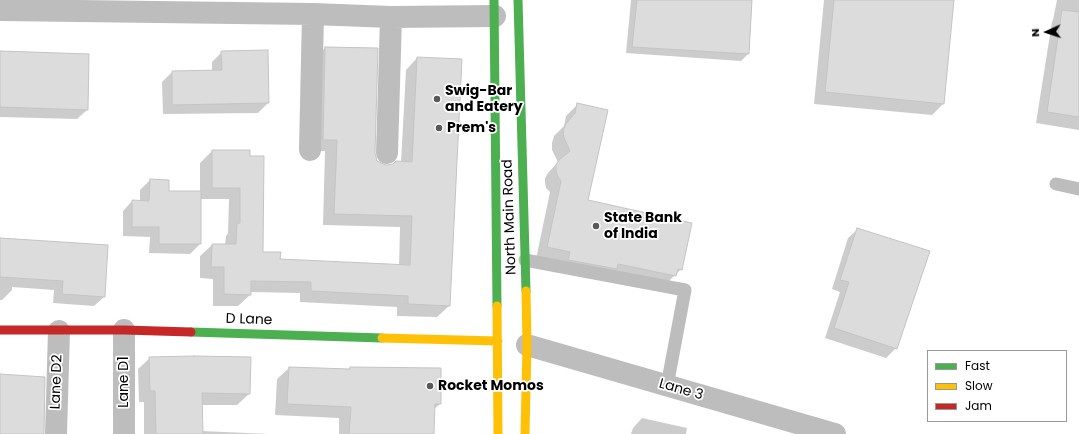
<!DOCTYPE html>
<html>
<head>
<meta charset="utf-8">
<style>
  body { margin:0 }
  #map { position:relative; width:1079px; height:434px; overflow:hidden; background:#fff; font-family:Poppins,sans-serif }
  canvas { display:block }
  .legend { position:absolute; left:927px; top:350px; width:140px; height:72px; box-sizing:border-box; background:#fff; border:1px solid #999; margin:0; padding:5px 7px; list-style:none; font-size:12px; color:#000 }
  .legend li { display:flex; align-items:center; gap:8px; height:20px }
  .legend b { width:20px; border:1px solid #999 }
  .north { position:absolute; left:1027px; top:12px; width:40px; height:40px; -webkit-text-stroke:3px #fff; paint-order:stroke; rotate:267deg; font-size:11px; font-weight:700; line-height:16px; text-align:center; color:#000 }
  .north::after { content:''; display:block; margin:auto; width:14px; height:18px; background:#000; clip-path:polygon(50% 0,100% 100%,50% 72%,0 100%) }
</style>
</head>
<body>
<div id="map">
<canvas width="1079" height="434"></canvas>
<ul class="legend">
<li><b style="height:5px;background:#4caf50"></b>Fast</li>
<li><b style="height:5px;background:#ffc107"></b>Slow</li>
<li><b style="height:5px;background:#c62828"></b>Jam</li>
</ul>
<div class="north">N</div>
</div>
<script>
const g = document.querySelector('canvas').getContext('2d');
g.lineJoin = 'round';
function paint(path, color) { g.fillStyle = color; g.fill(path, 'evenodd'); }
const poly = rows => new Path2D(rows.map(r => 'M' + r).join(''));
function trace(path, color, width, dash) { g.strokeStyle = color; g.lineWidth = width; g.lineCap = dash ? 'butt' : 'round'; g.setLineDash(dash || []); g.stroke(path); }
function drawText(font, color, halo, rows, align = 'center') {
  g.font = font + ' Poppins,sans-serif'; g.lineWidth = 3.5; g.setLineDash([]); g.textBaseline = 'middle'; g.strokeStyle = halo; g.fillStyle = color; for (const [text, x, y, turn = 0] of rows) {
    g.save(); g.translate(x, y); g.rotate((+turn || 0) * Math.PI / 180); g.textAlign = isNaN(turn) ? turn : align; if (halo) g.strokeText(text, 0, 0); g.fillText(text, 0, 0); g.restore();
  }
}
paint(poly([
  [631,0,752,0,748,54,741,61,626,53],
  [824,0,953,0,943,104,932,115,814,104],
  [1057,0,1079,0,1079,130,1036,123,1052,22,1053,20],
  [325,48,374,153,376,161,386,166,401,162,406,70,417,58,449,306,437,317,397,316,397,307,300,302,300,293,250,292,250,295,238,306,213,306,213,279,200,278,200,256,212,245,225,245,226,236,228,233,229,199,200,199,200,244,190,254,149,253,150,237,123,236,123,211,132,201,140,202,140,190,150,180,168,180,168,192,200,192,200,163,212,151,249,151,262,253,279,260,399,266,400,227,323,225,325,151,312,151,314,59],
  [0,52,87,110,77,119,0,117],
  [222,52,268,103,258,113,163,114,162,82,172,72,212,71,212,62],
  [578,104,587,201,681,269,663,287,536,259,550,192,546,188,545,183,545,178,548,173,558,162,552,150,552,143,554,136,564,126,566,116],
  [858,229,896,348,886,358,825,338,840,292,832,289,848,238],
  [0,239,104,297,94,306,53,303,54,290,12,287,12,290,2,300,0,300],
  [150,358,249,394,237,405,201,405,202,431,269,434,144,434,144,402,139,402,138,369],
  [289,368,348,370,350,368,440,369,440,404,434,409,433,434,339,434,339,418,275,415,277,379],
  [642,418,687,428,686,434,631,434,633,428]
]), '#0003');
const building = poly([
  [637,0,752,0,749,54,632,47,637,0],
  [834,0,954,0,944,104,825,92,834,0],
  [1062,10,1079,12,1079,117,1047,112,1062,10],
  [325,47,378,48,375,153,377,161,386,165,393,164,396,161,412,162,417,57,462,59,450,306,408,304,408,296,311,291,311,282,251,281,251,295,224,294,224,267,211,267,212,244,236,244,237,223,240,223,240,188,212,188,212,150,250,150,250,156,264,156,263,252,281,252,280,259,410,265,412,216,334,214,337,140,323,140,325,47],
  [268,50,269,103,172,105,172,71,222,70,221,51,268,50],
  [0,51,89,54,88,110,0,107,0,51],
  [577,103,608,110,588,200,692,223,682,270,678,269,676,276,618,264,617,269,568,260,570,252,547,247,561,181,558,177,556,171,556,165,559,160,570,151,564,138,563,131,566,124,575,113,577,103],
  [150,179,169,180,169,191,201,191,201,244,159,244,159,227,132,227,132,200,149,201,150,179],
  [857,228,930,251,897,349,834,328,849,282,840,280,857,228],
  [0,238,108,245,105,297,62,294,63,281,0,277,0,238],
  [194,356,251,357,250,394,202,393,203,434,156,434,155,391,150,391,149,357,194,356],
  [289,367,350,369,350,367,441,368,441,404,435,404,434,434,349,434,351,407,287,404,289,367],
  [0,374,45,377,44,434,0,434,0,374]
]);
paint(building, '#dcdcdc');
trace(building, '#c4c4c4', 1);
trace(poly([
  [1056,184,1079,189],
  [525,260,685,290,667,386]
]), '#bdbdbd', 13);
trace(poly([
  [0,10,313,14,391,17,495,16],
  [310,150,313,14],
  [387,153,391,17],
  [124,330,124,434],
  [527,345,835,434],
  [56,434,59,331]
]), '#bdbdbd', 22);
trace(poly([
  [494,0,497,306],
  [518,0,526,291],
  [191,332,382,338]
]), '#4caf50', 9);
trace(poly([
  [497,306,498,434],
  [382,338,498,341],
  [525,434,527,345,526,291]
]), '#ffc107', 9);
trace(poly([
  [0,330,124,330,191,332]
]), '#c62828', 9);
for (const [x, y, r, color] of [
  [437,99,4,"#595959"],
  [439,128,4,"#595959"],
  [596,226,4,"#595959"],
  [430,386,4,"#595959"]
]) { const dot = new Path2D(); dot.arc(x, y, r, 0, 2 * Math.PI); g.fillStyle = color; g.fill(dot); trace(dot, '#fff', 1.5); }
drawText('bold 14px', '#000', '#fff', [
  ["Swig-Bar",445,91],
  ["and Eatery",445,107],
  ["Prem's",447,128],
  ["State Bank",604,218],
  ["of India",604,234],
  ["Rocket Momos",438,386]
], 'left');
drawText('14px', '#000', '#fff', [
  ["North Main Road",510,217,-92],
  ["D Lane",249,320,2],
  ["Lane D2",57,382,-88],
  ["Lane D1",124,382,-90],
  ["Lane 3",681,390,16]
]);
</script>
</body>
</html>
